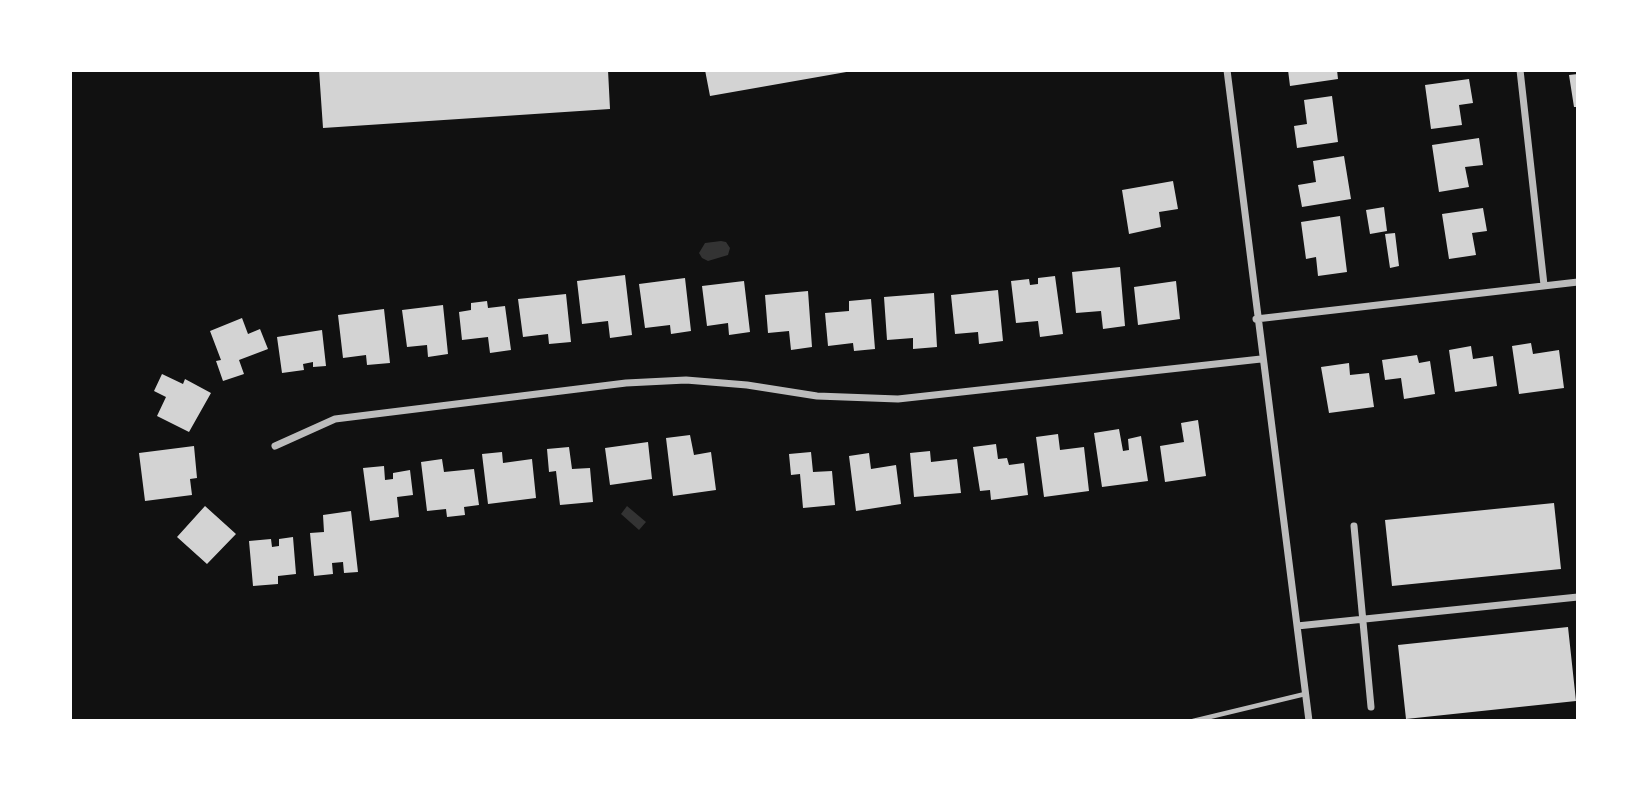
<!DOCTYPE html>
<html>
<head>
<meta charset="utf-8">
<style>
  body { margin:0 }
  #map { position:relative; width:1648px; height:791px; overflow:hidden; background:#111; font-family:Merriweather,serif }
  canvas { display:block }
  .frame { position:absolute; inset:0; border:72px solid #fff; pointer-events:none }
</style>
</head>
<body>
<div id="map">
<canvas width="1648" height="791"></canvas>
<div class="frame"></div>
</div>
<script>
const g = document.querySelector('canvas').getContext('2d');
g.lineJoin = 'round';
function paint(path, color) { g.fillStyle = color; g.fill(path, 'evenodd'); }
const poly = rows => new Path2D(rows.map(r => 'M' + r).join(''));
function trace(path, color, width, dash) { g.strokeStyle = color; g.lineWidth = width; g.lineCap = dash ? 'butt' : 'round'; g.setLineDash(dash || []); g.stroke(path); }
paint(poly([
  [721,241,726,242,730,248,728,255,708,261,702,258,699,253,705,243],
  [627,506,646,522,639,530,621,514]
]), '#333');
paint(poly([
  [319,70,608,70,610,109,323,128],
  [705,70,851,70,852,71,710,96],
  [1288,70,1337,70,1338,79,1290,86],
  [1578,74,1578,107,1574,107,1569,75],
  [1469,79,1473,103,1459,105,1462,125,1431,129,1425,85],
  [1332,96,1338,142,1297,148,1294,126,1307,124,1304,100],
  [1479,138,1483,165,1465,167,1469,187,1439,192,1432,145],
  [1344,156,1351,199,1302,207,1298,185,1316,182,1313,161],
  [1173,181,1178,209,1159,212,1161,227,1129,234,1122,190],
  [1384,207,1387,231,1370,234,1366,210],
  [1483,208,1487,231,1472,233,1476,255,1449,259,1442,214],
  [1340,216,1347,272,1318,276,1316,257,1306,259,1301,222],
  [1395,233,1399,266,1390,268,1385,234],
  [1120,267,1125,326,1103,329,1101,311,1076,313,1072,272],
  [625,275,632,335,610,338,608,321,582,324,577,281],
  [1055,276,1063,334,1040,337,1038,321,1016,323,1011,281,1029,279,1030,285,1038,284,1038,278],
  [685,278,691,331,671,334,670,325,645,328,639,284],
  [744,281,750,332,729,335,728,323,707,326,702,286],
  [1176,281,1180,319,1138,325,1134,287],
  [998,290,1003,341,979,344,978,332,955,334,951,295],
  [808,291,812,347,791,350,789,331,768,333,765,295],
  [934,293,937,347,913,349,913,338,887,340,884,297],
  [566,294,571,342,549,344,548,334,523,337,518,299],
  [871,299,875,349,854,351,853,343,828,346,825,313,849,311,849,301],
  [487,301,488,308,505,306,511,350,490,353,488,337,462,340,459,312,471,310,471,303],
  [443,305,448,354,428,357,427,345,407,347,402,310],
  [384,309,390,363,367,365,366,355,343,358,338,315],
  [242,318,248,334,260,329,268,349,239,360,244,374,223,381,216,361,221,360,210,331],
  [322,330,326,366,313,367,313,362,303,364,304,370,282,373,277,337],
  [1531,343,1533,354,1559,350,1564,388,1519,394,1512,346],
  [1471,346,1473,359,1493,356,1497,386,1455,392,1449,350],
  [1417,355,1419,363,1430,361,1435,394,1404,399,1401,378,1385,380,1382,360],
  [1349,363,1350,375,1369,373,1374,407,1329,413,1321,367],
  [162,374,183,384,185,379,211,393,189,432,157,416,166,397,154,391],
  [1198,420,1206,476,1165,482,1160,446,1184,442,1181,423],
  [1119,429,1123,451,1129,450,1128,439,1141,436,1148,481,1102,487,1094,433],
  [1058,434,1060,450,1084,447,1089,491,1044,497,1036,437],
  [690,435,694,455,711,452,716,490,673,496,666,438],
  [648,442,652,479,610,485,605,448],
  [996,444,998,459,1007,458,1009,465,1024,463,1028,495,991,500,990,490,980,491,973,447],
  [194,446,197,478,190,479,192,495,145,501,139,453],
  [569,447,572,469,590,468,593,502,560,505,556,471,549,472,547,449],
  [930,451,931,462,957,459,961,493,914,497,910,453],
  [502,452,503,463,532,459,536,498,488,504,482,454],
  [811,452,813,472,832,471,835,505,803,508,800,474,791,475,789,454],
  [869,453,871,469,896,465,901,504,856,511,849,456],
  [442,459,444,472,474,469,479,505,464,507,465,515,447,517,446,509,427,511,421,462],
  [384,466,385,480,393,479,393,473,410,470,413,495,397,497,399,517,370,521,363,468],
  [1554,503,1561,569,1392,586,1385,520],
  [205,506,236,534,207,564,177,537],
  [351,511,358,572,344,573,343,562,332,563,333,574,314,576,310,533,324,532,323,515],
  [293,537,296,574,278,576,278,584,253,586,249,541,271,539,272,547,279,546,279,539],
  [1568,627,1576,701,1406,719,1398,645]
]), '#d3d3d3');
trace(poly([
  [1193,721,1305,694]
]), '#bcbcbc', 4.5);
trace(poly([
  [1227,70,1309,721],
  [1520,70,1544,285],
  [1256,319,1578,282],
  [275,446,335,419,626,383,686,380,747,385,817,396,898,399,1261,359],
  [1354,526,1371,707],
  [1297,626,1578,597]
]), '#bcbcbc', 7);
</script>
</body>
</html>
